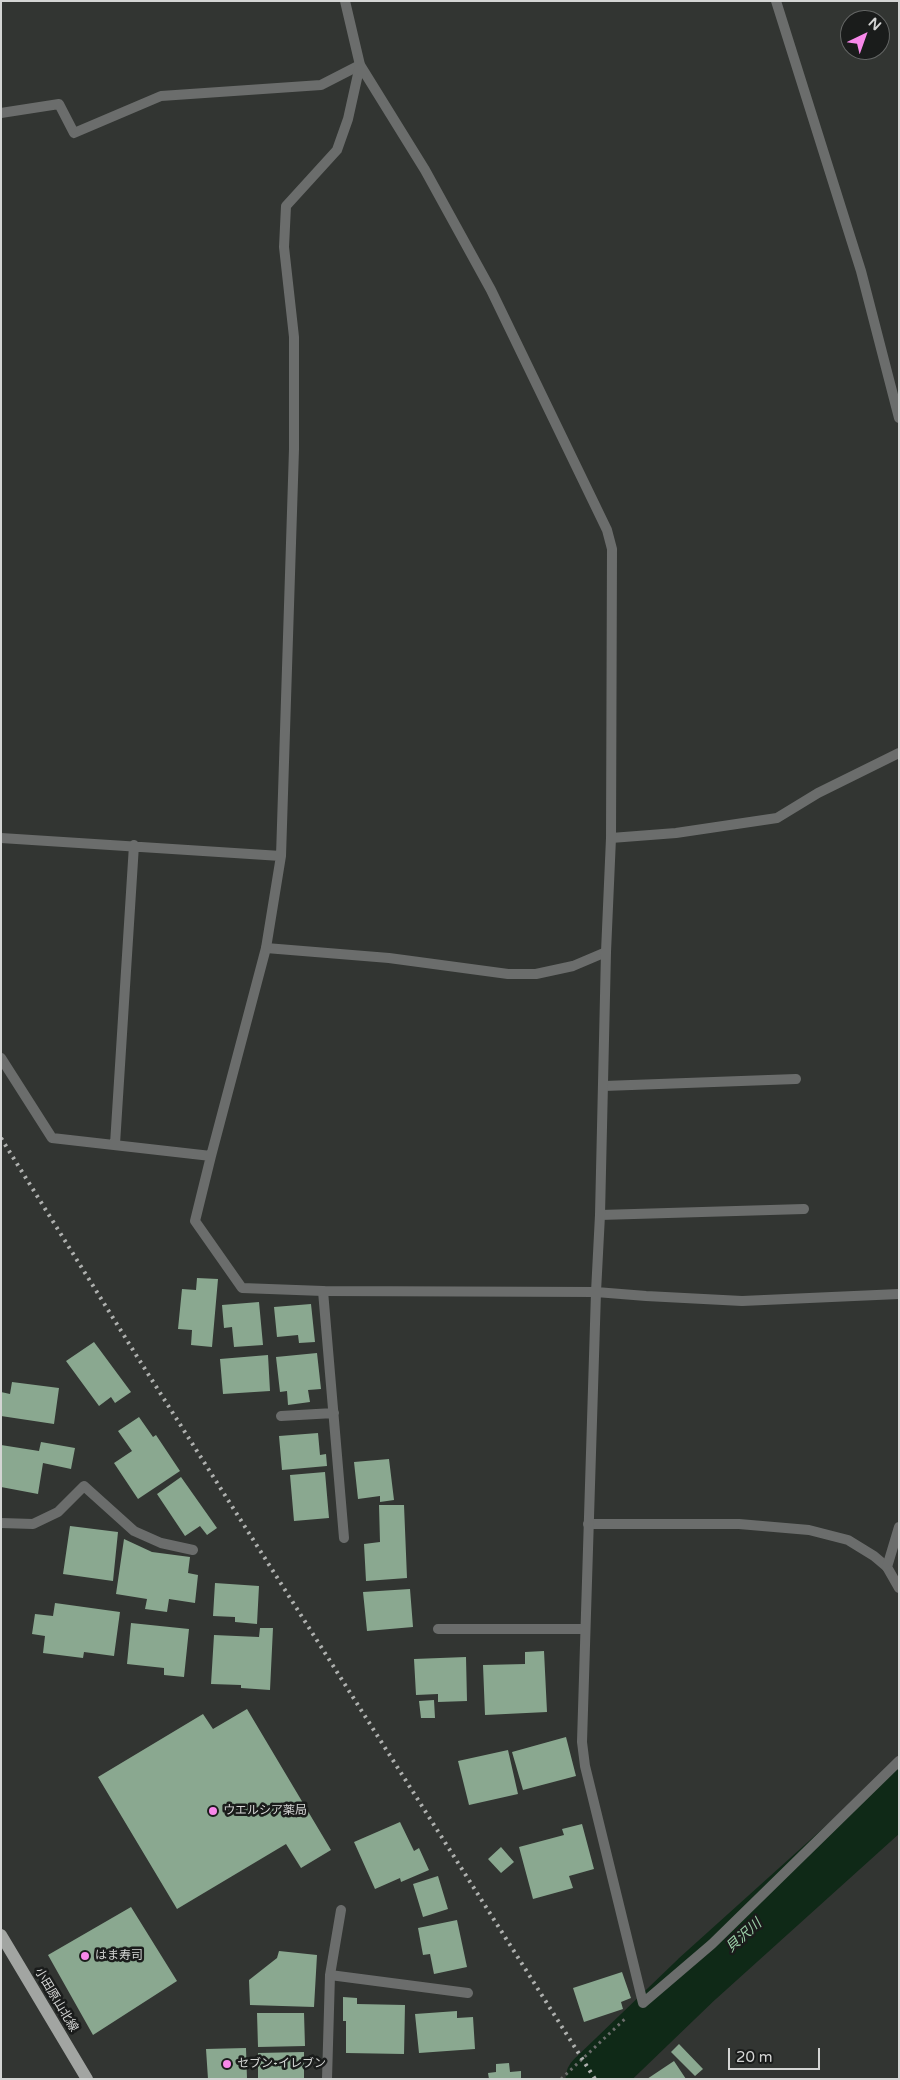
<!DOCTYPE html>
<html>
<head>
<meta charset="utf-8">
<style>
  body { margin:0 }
  #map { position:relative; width:900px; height:2080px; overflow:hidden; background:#323532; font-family:"Varela Round",sans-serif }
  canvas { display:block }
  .frame { position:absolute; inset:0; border:2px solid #d4d5d4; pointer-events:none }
  .north { position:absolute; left:840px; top:10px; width:50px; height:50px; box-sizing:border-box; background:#1a1c1b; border:1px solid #646665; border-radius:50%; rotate:42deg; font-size:14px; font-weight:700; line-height:20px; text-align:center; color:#d4d5d4 }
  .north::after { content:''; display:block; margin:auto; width:18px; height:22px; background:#f888ea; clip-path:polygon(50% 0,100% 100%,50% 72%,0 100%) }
  .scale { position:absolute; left:728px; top:2048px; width:92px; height:22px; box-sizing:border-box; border:2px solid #d4d5d4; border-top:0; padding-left:6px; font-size:15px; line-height:18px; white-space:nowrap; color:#d4d5d4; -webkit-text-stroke:4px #1a1c1b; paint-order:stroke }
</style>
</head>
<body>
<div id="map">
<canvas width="900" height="2080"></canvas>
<div class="frame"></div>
<div class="north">N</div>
<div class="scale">20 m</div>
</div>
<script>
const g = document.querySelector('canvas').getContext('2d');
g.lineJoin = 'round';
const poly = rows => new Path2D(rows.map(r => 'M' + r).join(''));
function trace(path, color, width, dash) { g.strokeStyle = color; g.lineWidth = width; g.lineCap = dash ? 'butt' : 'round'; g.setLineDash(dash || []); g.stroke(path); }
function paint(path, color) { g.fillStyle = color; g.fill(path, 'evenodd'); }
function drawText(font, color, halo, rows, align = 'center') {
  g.font = font + ' "Varela Round","Noto Sans JP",sans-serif'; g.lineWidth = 5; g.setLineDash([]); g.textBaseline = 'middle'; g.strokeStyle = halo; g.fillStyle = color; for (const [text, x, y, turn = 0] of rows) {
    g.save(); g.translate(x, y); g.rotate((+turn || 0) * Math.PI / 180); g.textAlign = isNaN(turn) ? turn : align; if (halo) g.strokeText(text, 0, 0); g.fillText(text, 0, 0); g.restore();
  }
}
trace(poly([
  [593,2079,697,1979,899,1797]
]), '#0f2917', 55);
paint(poly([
  [197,1278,218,1279,212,1347,191,1345,192,1330,178,1329,182,1289,196,1290],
  [259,1302,263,1345,234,1347,232,1327,224,1328,222,1305],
  [311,1304,315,1342,299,1343,298,1335,277,1337,274,1307],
  [94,1342,131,1392,115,1403,111,1397,99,1406,66,1361],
  [317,1353,321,1389,308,1390,310,1402,288,1405,287,1391,280,1392,276,1357],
  [268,1355,270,1391,223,1394,220,1359],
  [12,1382,59,1388,54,1424,1,1416,1,1392,10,1394],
  [139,1417,153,1437,156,1435,180,1471,138,1499,114,1463,132,1451,118,1431],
  [318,1433,320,1455,326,1454,327,1466,282,1470,279,1436],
  [41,1442,75,1448,71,1469,43,1463,38,1494,1,1487,1,1445,39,1451],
  [389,1459,394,1500,380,1502,380,1496,358,1499,354,1462],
  [325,1472,329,1518,294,1521,290,1475],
  [181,1477,217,1528,207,1535,200,1526,185,1536,157,1494],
  [379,1505,404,1505,407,1578,366,1581,364,1544,380,1542],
  [70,1526,118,1532,113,1581,63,1574],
  [124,1539,152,1552,190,1557,188,1573,198,1575,195,1603,169,1599,167,1612,145,1609,147,1599,116,1594],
  [215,1583,259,1586,257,1624,235,1622,235,1617,213,1616],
  [410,1589,413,1627,367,1631,363,1592],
  [55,1603,120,1612,114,1656,84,1652,83,1658,43,1653,45,1636,32,1634,35,1614,53,1616],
  [131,1623,189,1629,184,1677,164,1675,164,1668,127,1664],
  [260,1628,273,1628,270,1690,241,1688,241,1685,211,1684,214,1635,259,1637],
  [544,1651,547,1712,485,1715,483,1665,525,1664,525,1652],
  [466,1657,467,1701,438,1702,438,1694,416,1695,414,1659],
  [434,1700,435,1718,421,1718,419,1701],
  [247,1709,331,1850,301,1868,286,1844,177,1909,98,1777,203,1714,213,1729],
  [566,1737,576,1776,523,1790,512,1752],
  [508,1750,518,1794,469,1805,458,1761],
  [400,1822,414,1851,419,1848,429,1870,401,1882,400,1878,375,1889,354,1842],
  [582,1824,594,1869,569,1876,573,1888,533,1899,519,1847,564,1835,562,1829],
  [501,1847,514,1862,501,1873,488,1859],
  [438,1876,448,1909,423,1917,413,1884],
  [131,1907,177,1981,93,2035,48,1955],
  [457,1920,467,1967,434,1974,430,1954,423,1955,418,1928],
  [279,1951,317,1955,314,2007,250,2005,249,1980,277,1958],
  [622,1972,631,1998,621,2002,623,2009,584,2022,573,1988],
  [343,1997,357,1998,357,2004,405,2005,404,2054,346,2053,346,2021,343,2021],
  [457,2011,457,2018,473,2017,475,2049,419,2053,415,2014],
  [257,2013,304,2013,305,2046,258,2047],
  [679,2044,703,2069,695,2076,671,2052],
  [246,2048,247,2079,208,2079,206,2049],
  [304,2052,304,2078,258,2079,258,2053],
  [674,2061,686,2079,647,2079],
  [509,2063,510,2072,521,2071,521,2079,489,2079,488,2073,496,2072,496,2064]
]), '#8aa890');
trace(poly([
  [561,2079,627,2017]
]), '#6b6d6b', 3, [2.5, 4]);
trace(poly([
  [1,113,59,104,74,133,161,96,321,85,360,65],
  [611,838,676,833,777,818,818,793,899,753],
  [266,948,389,958,508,974,536,974,573,966,606,952],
  [604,1086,796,1079],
  [600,1215,804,1209],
  [323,1291,344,1538],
  [281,1416,334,1413],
  [1,1523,33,1524,58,1512,84,1486,134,1531,161,1543,193,1550],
  [588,1524,739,1524,809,1530,848,1540,874,1556,887,1567],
  [438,1629,585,1629],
  [330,1975,468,1993],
  [327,2079,330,1975,341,1910]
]), '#6b6d6c', 10);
trace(poly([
  [345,1,360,65,425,170,491,290,607,530,612,549,611,838,606,952,600,1215,596,1292,582,1742,585,1766,643,2003,712,1944,899,1761],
  [776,1,861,271,899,418],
  [360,65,348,119,337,150,286,206,284,247,294,337,294,449,281,856,266,948,211,1156,195,1221,242,1288,323,1291,596,1292,646,1296,742,1301,899,1294],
  [1,838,281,856],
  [1,1058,52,1138,211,1156],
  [115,1144,134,845],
  [899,1527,887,1567,899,1588]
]), '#6b6d6c', 10);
trace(poly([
  [1,1935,87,2079]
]), '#a2a5a2', 12);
trace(poly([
  [1,1138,138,1358,595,2079]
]), '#afb1af', 4, [2.5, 5]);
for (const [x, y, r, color] of [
  [213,1811,5,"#f888ea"],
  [85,1956,5,"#f888ea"],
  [227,2064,5,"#f888ea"]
]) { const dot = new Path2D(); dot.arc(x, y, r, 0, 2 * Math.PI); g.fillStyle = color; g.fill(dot); trace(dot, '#1a1c1b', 2); }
drawText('12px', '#d4d5d4', '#1a1c1b', [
  ["ウエルシア薬局",223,1811],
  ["はま寿司",95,1956],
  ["セブン-イレブン",237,2064]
], 'left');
drawText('12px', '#d4d5d4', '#1a1c1b', [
  ["小田原山北線",56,2000,59]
]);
drawText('italic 14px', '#9cd0a9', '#1a1c1b', [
  ["貝沢川",744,1936,-42]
]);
</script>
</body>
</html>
